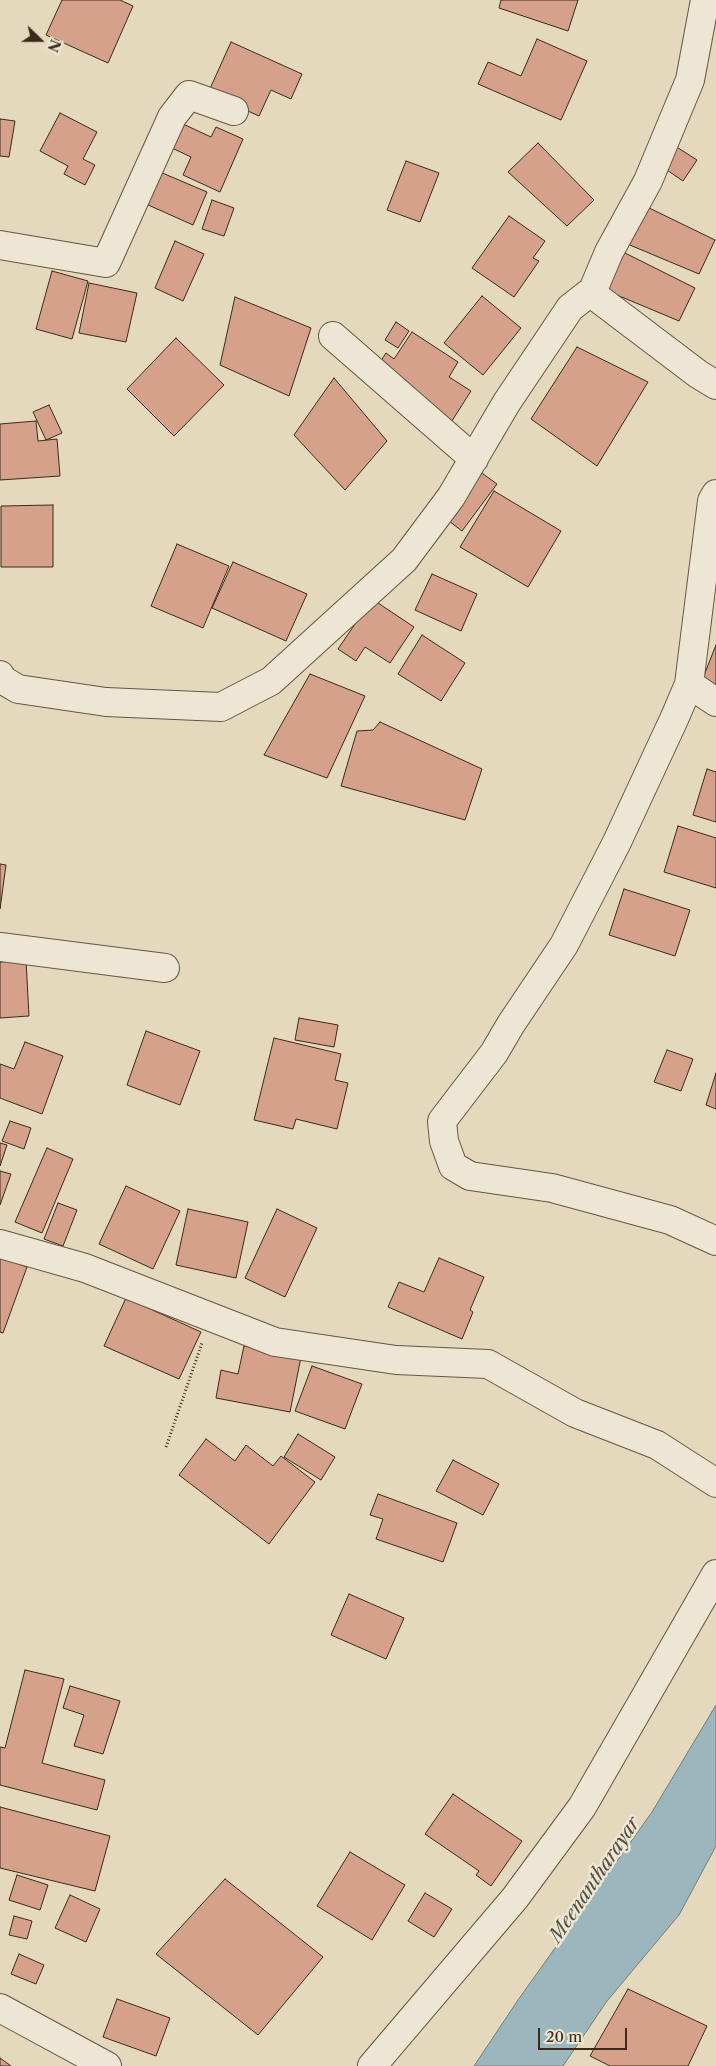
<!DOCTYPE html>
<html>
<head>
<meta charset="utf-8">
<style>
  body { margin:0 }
  #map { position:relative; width:716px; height:2066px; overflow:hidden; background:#e4d8bd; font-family:"Libre Caslon Text",serif }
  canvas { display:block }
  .north { position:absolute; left:15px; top:15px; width:50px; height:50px; -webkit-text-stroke:4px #ede6d4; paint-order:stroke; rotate:112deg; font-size:14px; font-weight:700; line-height:20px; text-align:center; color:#3b2a1a }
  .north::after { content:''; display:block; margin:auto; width:18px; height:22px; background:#3b2a1a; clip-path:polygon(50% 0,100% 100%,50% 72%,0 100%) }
  .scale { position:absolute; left:538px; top:2028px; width:89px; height:22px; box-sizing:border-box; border:2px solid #3b2a1a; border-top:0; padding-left:6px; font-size:15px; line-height:18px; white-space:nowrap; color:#3b2a1a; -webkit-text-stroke:4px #ede6d4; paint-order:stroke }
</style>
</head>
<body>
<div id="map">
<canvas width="716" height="2066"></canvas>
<div class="north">N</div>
<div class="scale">20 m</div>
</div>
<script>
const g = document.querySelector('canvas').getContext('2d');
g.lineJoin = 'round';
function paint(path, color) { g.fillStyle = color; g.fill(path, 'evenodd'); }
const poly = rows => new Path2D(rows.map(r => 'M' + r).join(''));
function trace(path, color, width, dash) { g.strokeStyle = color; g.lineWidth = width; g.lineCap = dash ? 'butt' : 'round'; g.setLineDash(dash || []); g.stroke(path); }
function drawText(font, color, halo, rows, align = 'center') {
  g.font = font + ' "Libre Caslon Text",serif'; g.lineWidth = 5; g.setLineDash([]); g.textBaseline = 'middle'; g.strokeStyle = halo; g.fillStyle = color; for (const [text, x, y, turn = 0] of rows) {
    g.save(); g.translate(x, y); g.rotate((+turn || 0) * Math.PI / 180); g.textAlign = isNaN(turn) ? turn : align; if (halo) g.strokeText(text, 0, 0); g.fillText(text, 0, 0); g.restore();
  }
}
const water = poly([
  [716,1705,716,1846,679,1915,607,2001,563,2066,474,2066,518,2000,652,1812,716,1705]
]);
paint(water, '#9bb6bc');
trace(water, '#757e7b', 1);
const building = poly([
  [62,0,120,0,133,6,108,63,46,35,62,0],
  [501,0,578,0,568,31,499,8,501,0],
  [537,39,587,61,561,120,478,84,488,62,521,76,537,39],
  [231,42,302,74,291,99,271,90,259,116,208,93,231,42],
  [60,113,97,132,83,159,95,165,85,185,64,174,68,166,40,151,60,113],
  [0,119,15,121,9,157,0,156,0,119],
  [183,124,211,137,216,127,243,139,220,192,183,175,191,157,172,148,183,124],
  [538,143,594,200,567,226,508,172,538,143],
  [675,146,697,160,683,181,661,166,675,146],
  [406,161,439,173,420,222,387,210,406,161],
  [160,172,207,192,193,225,146,204,160,172],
  [212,200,234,208,224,236,202,229,212,200],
  [643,205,715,240,699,274,625,243,643,205],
  [509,216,545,241,533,258,539,261,514,297,472,268,509,216],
  [175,241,204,254,183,301,155,288,175,241],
  [623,252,695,288,679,321,605,290,623,252],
  [52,271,88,281,72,339,36,329,52,271],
  [89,283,137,293,126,342,79,333,89,283],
  [482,296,521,328,483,375,444,343,482,296],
  [235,297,311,328,289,396,220,365,235,297],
  [396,322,409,331,398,348,385,340,396,322],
  [412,332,458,362,449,377,471,391,448,427,371,376,386,353,394,359,412,332],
  [176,338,224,385,174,436,127,389,176,338],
  [577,347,648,382,597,466,531,419,577,347],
  [334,378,387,441,345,490,294,435,334,378],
  [49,405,62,433,46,440,33,412,49,405],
  [36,421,38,441,57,439,60,476,0,480,0,424,36,421],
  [479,471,497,484,462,531,445,518,479,471],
  [494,491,561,531,528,587,460,547,494,491],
  [53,505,53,567,1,567,1,506,53,505],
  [177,544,229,566,203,628,151,606,177,544],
  [233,562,307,594,286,641,212,608,233,562],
  [432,574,477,594,461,631,415,610,432,574],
  [372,599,414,627,390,663,365,647,356,661,338,649,372,599],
  [422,635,465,663,441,701,398,674,422,635],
  [716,645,716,688,701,683,716,645],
  [310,674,365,696,327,778,264,755,310,674],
  [380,722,482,769,465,820,341,786,357,731,373,730,380,722],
  [707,769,716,772,716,822,693,815,707,769],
  [678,826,716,838,716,888,664,872,678,826],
  [0,864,6,865,0,909,0,864],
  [624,889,690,910,675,956,609,935,624,889],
  [26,960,29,1016,0,1018,0,962,26,960],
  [299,1018,338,1025,334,1047,295,1040,299,1018],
  [146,1031,200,1051,180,1105,127,1085,146,1031],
  [274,1038,341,1054,335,1080,348,1083,337,1129,296,1119,293,1129,254,1120,274,1038],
  [25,1042,63,1056,42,1114,0,1098,0,1064,14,1069,25,1042],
  [667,1050,693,1059,681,1091,654,1082,667,1050],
  [716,1073,716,1109,706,1105,716,1073],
  [10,1121,31,1128,24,1149,2,1141,10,1121],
  [0,1143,7,1145,0,1166,0,1143],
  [47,1148,73,1159,42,1233,15,1222,47,1148],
  [0,1171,11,1174,0,1205,0,1171],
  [126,1186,180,1211,153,1269,99,1244,126,1186],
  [58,1203,77,1210,63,1246,44,1239,58,1203],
  [188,1209,248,1222,236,1278,176,1265,188,1209],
  [277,1209,317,1228,285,1297,245,1278,277,1209],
  [0,1257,27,1267,3,1333,0,1332,0,1257],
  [439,1258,484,1277,470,1310,473,1312,462,1339,388,1307,399,1282,424,1292,439,1258],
  [126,1298,201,1332,179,1379,104,1346,126,1298],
  [244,1346,301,1357,290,1412,216,1398,221,1370,238,1374,244,1346],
  [312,1366,362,1384,345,1429,295,1411,312,1366],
  [298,1434,335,1457,321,1480,284,1457,298,1434],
  [206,1439,235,1461,246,1445,273,1466,281,1456,315,1482,269,1544,179,1475,206,1439],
  [453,1460,499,1484,483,1515,436,1491,453,1460],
  [378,1494,457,1523,443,1562,376,1539,383,1519,370,1515,378,1494],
  [349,1594,404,1618,386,1659,331,1635,349,1594],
  [25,1670,64,1679,42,1763,105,1780,97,1810,0,1785,0,1747,5,1748,25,1670],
  [70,1686,120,1701,103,1754,74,1746,84,1715,63,1708,70,1686],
  [453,1794,522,1841,491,1886,476,1875,479,1871,425,1834,453,1794],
  [0,1807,110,1836,95,1891,0,1868,0,1807],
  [350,1852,405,1885,372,1940,317,1906,350,1852],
  [17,1875,48,1885,40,1910,9,1900,17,1875],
  [225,1879,323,1957,258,2035,156,1954,225,1879],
  [425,1893,452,1909,434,1937,408,1921,425,1893],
  [70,1895,100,1909,86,1942,55,1928,70,1895],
  [14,1916,32,1921,27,1939,9,1935,14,1916],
  [19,1954,44,1965,36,1984,11,1974,19,1954],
  [628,1989,707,2026,688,2066,610,2066,590,2056,628,1989],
  [117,1999,170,2018,156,2056,103,2037,117,1999],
  [0,2058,11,2066,0,2066,0,2058]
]);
paint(building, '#d6a18b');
trace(building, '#3b2a1a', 1);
const minor = poly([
  [705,0,690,80,648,181,609,252,593,290,599,299,698,374,716,385],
  [0,245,106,263,172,117,189,95,234,111],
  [333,336,474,459],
  [716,494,712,501,689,684,675,717,617,842,564,945,511,1024,494,1053,442,1121,444,1141,453,1166,470,1176,552,1188,670,1220,716,1241],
  [0,675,3,680,18,689,106,702,221,707,271,681,404,560,451,497,507,402,570,308,593,290],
  [689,684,716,702],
  [0,947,165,968],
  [0,1244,85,1268,275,1342,396,1360,488,1364,575,1413,657,1445,716,1483],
  [372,2066,515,1898,582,1807,716,1574]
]);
const tertiary = poly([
  [0,2008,107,2066]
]);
trace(minor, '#655643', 30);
trace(tertiary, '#655643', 30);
trace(poly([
  [166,1447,202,1343]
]), '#3b2a1a', 3, [1, 2.5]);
trace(minor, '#ede6d4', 28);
trace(tertiary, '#ede6d4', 28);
drawText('italic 19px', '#534d42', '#ede6d4', [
  ["Meenantharayar",595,1880,-56]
]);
</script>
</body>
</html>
